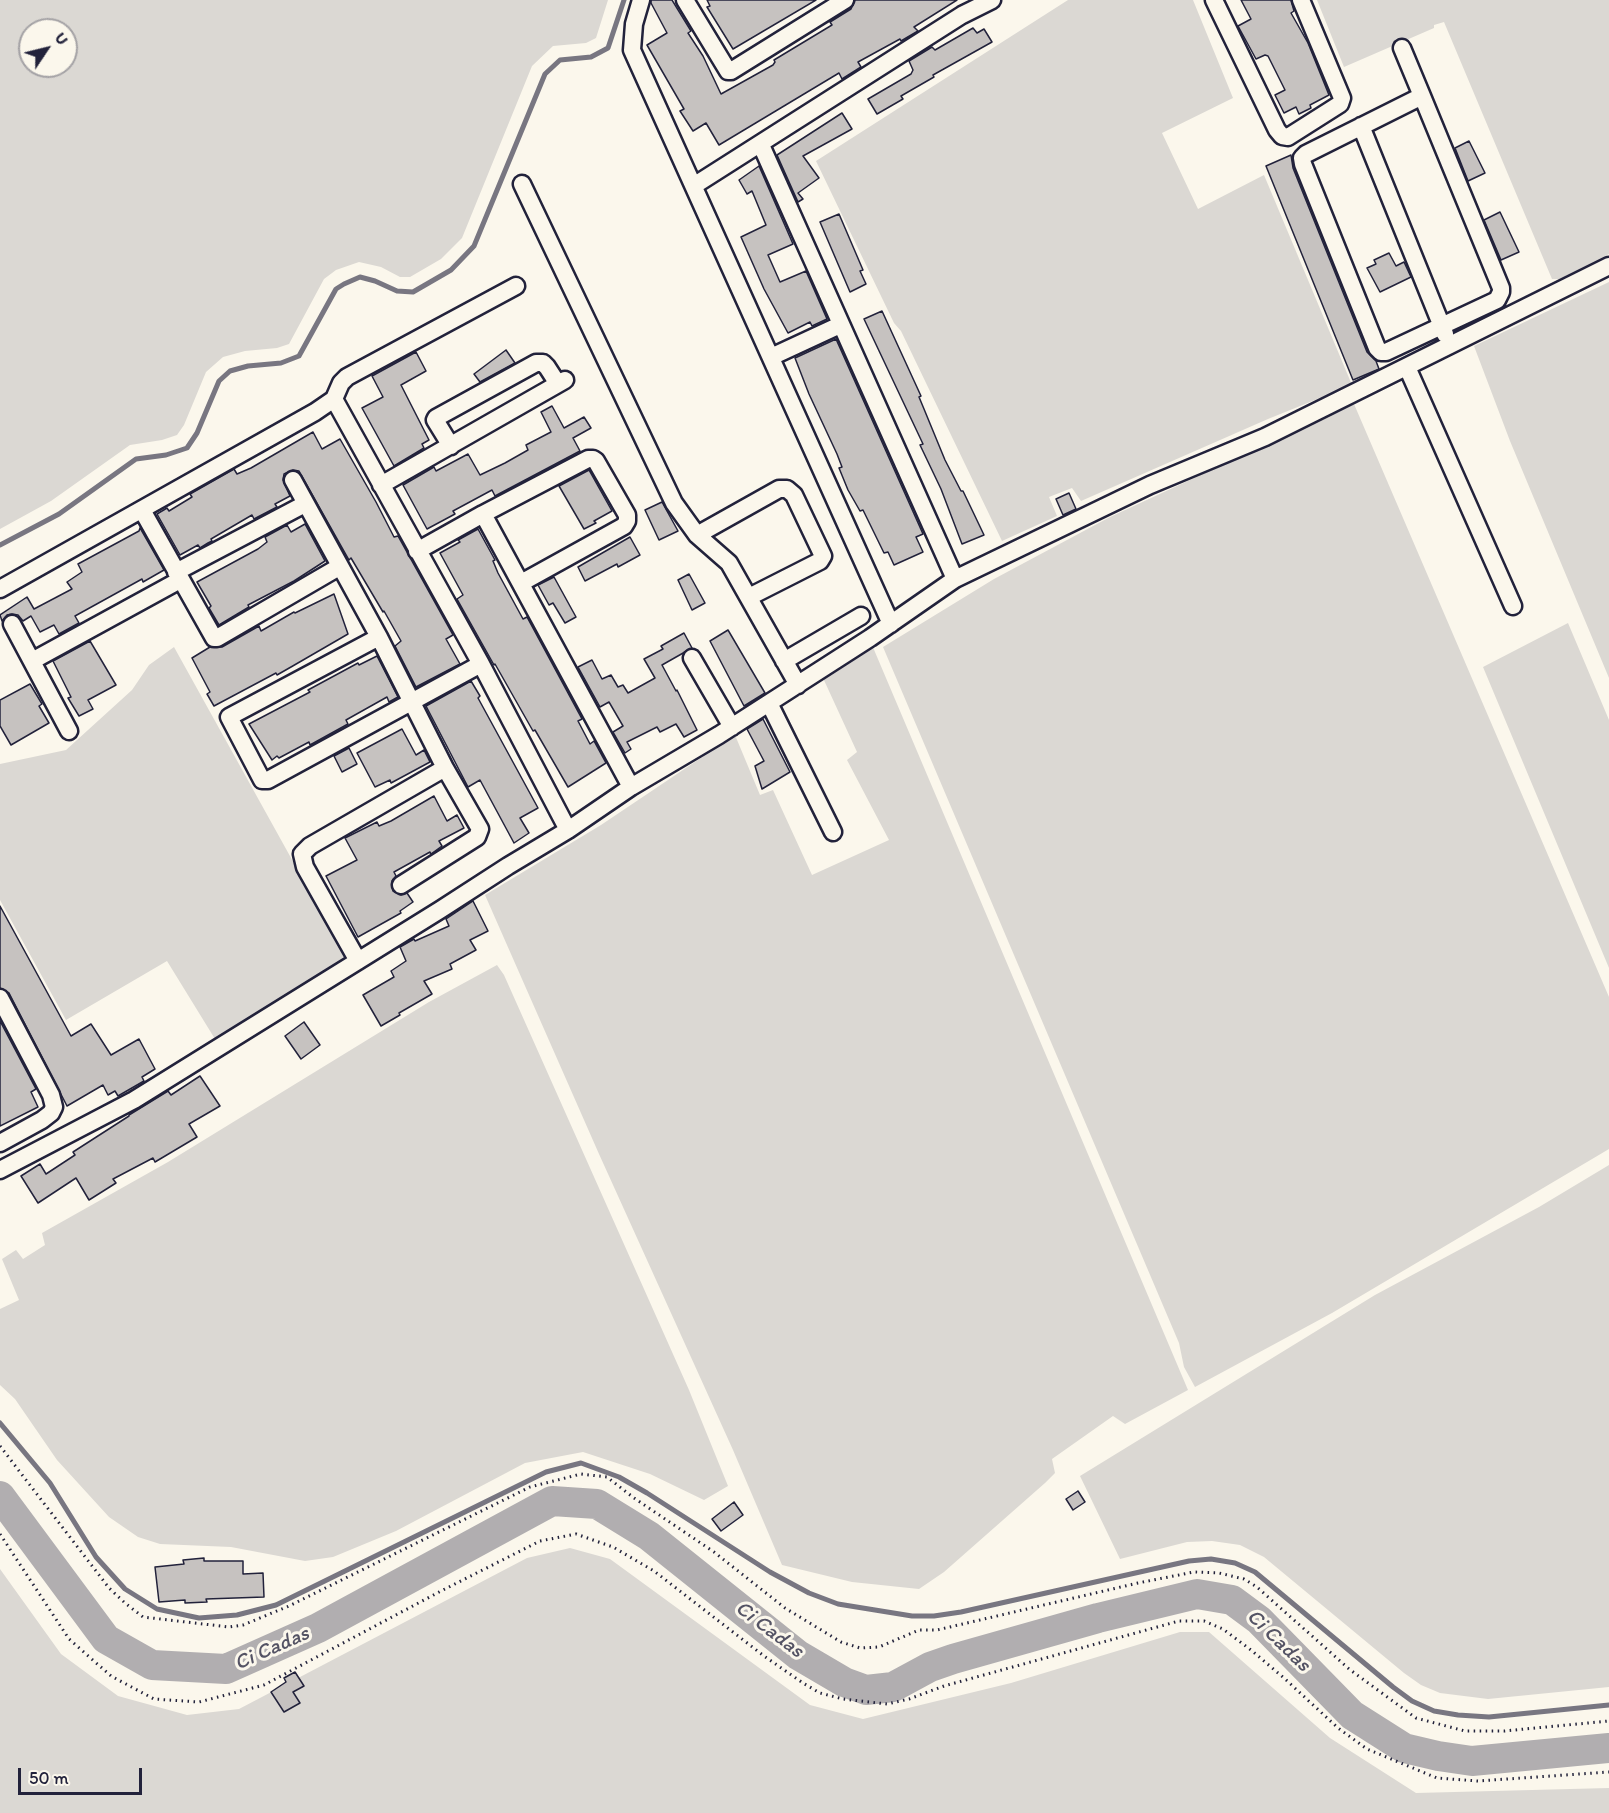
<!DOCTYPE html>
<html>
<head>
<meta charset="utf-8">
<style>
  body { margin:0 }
  #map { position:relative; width:1609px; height:1813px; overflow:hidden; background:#fbf7ec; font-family:Itim,sans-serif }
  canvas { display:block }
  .north { position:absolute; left:18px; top:18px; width:60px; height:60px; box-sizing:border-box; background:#fbf7ec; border:2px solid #a4a2a5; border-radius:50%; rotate:55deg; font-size:16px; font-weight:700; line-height:24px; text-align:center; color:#22223b }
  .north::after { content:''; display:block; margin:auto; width:21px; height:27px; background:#22223b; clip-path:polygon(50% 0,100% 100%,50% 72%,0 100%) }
  .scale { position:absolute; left:18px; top:1768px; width:124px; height:27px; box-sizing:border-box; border:3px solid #22223b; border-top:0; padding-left:8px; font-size:18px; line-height:21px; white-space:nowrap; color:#22223b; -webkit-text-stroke:4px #fbf7ec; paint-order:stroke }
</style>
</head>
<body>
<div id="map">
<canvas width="1609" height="1813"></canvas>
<div class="north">U</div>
<div class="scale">50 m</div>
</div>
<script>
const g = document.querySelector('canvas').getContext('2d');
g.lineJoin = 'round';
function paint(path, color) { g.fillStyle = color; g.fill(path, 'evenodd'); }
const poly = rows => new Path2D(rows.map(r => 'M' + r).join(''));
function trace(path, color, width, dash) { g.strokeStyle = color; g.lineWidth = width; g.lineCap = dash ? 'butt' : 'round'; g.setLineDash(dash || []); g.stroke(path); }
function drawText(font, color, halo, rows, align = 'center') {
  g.font = font + ' Itim,sans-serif'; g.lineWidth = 6; g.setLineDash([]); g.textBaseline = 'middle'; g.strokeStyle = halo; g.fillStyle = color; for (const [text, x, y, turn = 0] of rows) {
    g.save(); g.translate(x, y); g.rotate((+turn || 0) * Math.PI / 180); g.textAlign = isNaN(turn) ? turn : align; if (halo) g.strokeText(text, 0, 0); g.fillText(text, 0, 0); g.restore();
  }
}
paint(poly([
  [0,0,608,0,596,38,586,43,553,46,532,66,462,238,441,259,410,277,400,277,381,267,359,262,336,270,324,279,289,344,277,348,245,351,223,357,206,372,184,425,177,435,162,440,130,445,51,501,0,529],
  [30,30,66,30,66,66,30,66],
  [1068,0,1193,0,1233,98,1162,133,1198,209,1264,175,1352,385,1268,419,1081,501,1072,488,1049,497,1057,516,1002,541,901,331,894,323,816,161],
  [1317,0,1609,0,1609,254,1560,279,1552,279,1444,22,1434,25,1434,28,1344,67],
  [1609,282,1609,678,1510,441,1474,346],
  [1354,404,1609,997,1609,1149,1332,1313,1195,1387,1184,1367,1179,1343,883,647,994,579,1110,517],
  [1568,623,1609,720,1609,968,1483,667],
  [872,645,1188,1390,1125,1424,1113,1416,1052,1459,1055,1473,1045,1483,944,1572,919,1589,852,1582,782,1565,733,1450,599,1154,485,895,601,825,735,735,760,795,773,790,812,875,889,840,847,760,857,752,823,678],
  [174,647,346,957,215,1039,167,961,66,1020,0,900,0,764,66,750,132,690,149,665],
  [497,965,504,975,689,1390,728,1486,704,1500,650,1474,583,1452,525,1463,396,1531,333,1557,305,1561,231,1547,160,1544,138,1537,109,1517,57,1460,15,1399,0,1385,0,1309,19,1300,2,1259,16,1250,23,1259,45,1245,42,1233,168,1162,429,1002],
  [1609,1165,1609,1687,1488,1699,1440,1693,1421,1685,1404,1673,1264,1557,1240,1545,1212,1541,1187,1542,1120,1559,1080,1476,1375,1295,1539,1207],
  [570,1548,610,1559,810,1705,863,1719,1011,1683,1180,1632,1209,1632,1330,1738,1416,1793,1609,1788,1609,1813,0,1813,0,1569,61,1654,118,1696,187,1715,239,1709,527,1558]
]), '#dbd8d3');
trace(poly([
  [0,545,59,514,136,459,166,455,187,448,197,433,219,381,230,371,248,366,281,363,299,356,336,289,344,284,360,277,375,281,397,291,413,292,451,270,474,246,545,74,560,60,591,57,608,48,624,0],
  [0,1423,50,1483,96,1557,125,1589,157,1609,199,1618,237,1615,276,1605,546,1472,581,1463,619,1477,647,1493,770,1572,809,1593,838,1604,912,1616,934,1616,961,1612,1189,1561,1211,1559,1235,1563,1255,1572,1393,1687,1412,1701,1434,1711,1458,1715,1489,1717,1609,1705]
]), '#787681', 5);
trace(poly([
  [0,1496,106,1639,152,1665,226,1669,318,1628,552,1501,597,1504,649,1536,798,1655,844,1682,866,1690,893,1687,930,1667,953,1659,1098,1618,1197,1594,1232,1600,1259,1620,1352,1715,1404,1748,1438,1756,1472,1761,1609,1748]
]), '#b1aeb0', 30);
const building = poly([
  [651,0,672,0,691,31,688,33,703,56,721,94,773,65,775,62,774,60,832,25,830,22,851,9,855,0,957,0,914,27,918,31,901,41,900,39,858,62,861,67,842,79,839,73,719,145,706,123,693,131,680,111,684,109,647,45,667,33,651,3,651,0],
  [707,0,816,0,733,49,707,7,710,6,707,0],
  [1241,0,1291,0,1294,11,1291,13,1308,43,1329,95,1310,105,1311,108,1299,114,1296,107,1284,113,1275,95,1285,90,1268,56,1265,55,1256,59,1238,26,1251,19,1241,0],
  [973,28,977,33,984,29,992,42,933,75,934,77,901,96,903,99,877,114,868,99,911,74,913,70,909,61,932,47,935,50,973,28],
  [842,113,852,129,803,156,819,178,798,193,803,199,798,202,777,155,842,113],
  [1469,141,1485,173,1468,181,1455,148,1469,141],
  [1291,155,1293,168,1367,352,1376,361,1379,369,1353,380,1266,166,1291,155],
  [759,166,793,244,768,255,780,282,806,271,827,319,812,326,810,322,788,333,764,289,741,237,766,225,752,191,747,194,739,180,759,166],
  [1500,212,1519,252,1501,260,1484,220,1500,212],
  [839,214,863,270,860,271,866,284,850,292,820,222,839,214],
  [1389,253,1396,266,1404,262,1411,277,1380,292,1367,268,1376,264,1374,260,1389,253],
  [882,311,921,396,919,397,924,409,945,460,961,491,963,491,984,535,962,544,941,489,920,445,923,444,864,319,882,311],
  [836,339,923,534,916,537,923,552,894,565,888,552,884,553,863,510,860,511,848,490,839,468,842,467,837,454,809,394,795,358,836,339],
  [506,350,515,363,480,382,474,374,506,350],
  [416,352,426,371,401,385,429,440,422,444,424,448,394,466,362,408,383,397,372,376,416,352],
  [552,406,564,428,584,417,591,428,573,438,580,451,495,496,492,490,453,511,455,514,427,529,403,485,434,467,436,471,468,454,480,475,505,463,528,450,526,445,551,432,541,412,552,406],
  [313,432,322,449,340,439,376,502,394,537,398,536,453,635,446,639,460,664,416,687,395,646,401,641,384,611,383,612,351,558,349,560,299,471,293,470,284,474,283,480,290,496,275,504,277,507,254,519,252,515,211,539,212,541,208,543,200,548,198,545,180,555,157,514,167,508,169,511,192,497,190,494,234,469,237,474,251,468,313,432],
  [589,470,612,511,594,521,596,523,584,529,559,486,589,470],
  [1069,493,1076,509,1063,515,1056,499,1069,493],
  [662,502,678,531,659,540,645,510,662,502],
  [305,524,325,561,294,581,248,605,249,607,219,625,209,608,211,606,197,582,258,549,267,542,265,537,287,525,291,532,305,524],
  [140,528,164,570,143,582,142,579,75,616,79,623,59,634,54,625,40,632,31,616,23,621,18,615,12,614,7,615,2,621,0,615,27,597,34,609,72,589,67,582,82,572,78,564,139,531,140,528],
  [478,529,495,560,493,561,498,573,523,619,527,617,582,719,578,721,590,744,594,741,606,763,568,787,535,730,533,731,495,664,494,665,457,599,463,595,440,553,460,542,458,540,478,529],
  [630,537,640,555,618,567,617,564,585,581,578,567,630,537],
  [689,574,705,603,692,610,678,580,689,574],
  [554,577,576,617,565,623,553,603,549,605,538,585,554,577],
  [334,594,348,634,291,667,277,675,276,673,214,706,207,694,210,692,192,658,210,647,222,647,259,626,261,631,294,612,295,613,334,594],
  [728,630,765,693,744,706,710,641,728,630],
  [684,633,692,648,662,665,676,691,677,690,697,730,684,737,676,724,660,732,657,727,627,742,631,749,625,753,613,732,623,726,609,702,600,707,578,667,592,660,602,679,611,675,618,687,623,685,628,693,655,678,644,659,663,649,661,646,684,633],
  [90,641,116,685,88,700,93,709,79,716,68,698,71,697,53,661,90,641],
  [377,656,398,697,389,702,387,697,346,720,348,724,310,745,309,742,279,758,277,756,272,760,249,724,310,692,308,690,358,663,359,665,377,656],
  [471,681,480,696,478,698,538,808,520,818,529,833,514,843,480,780,468,787,426,706,471,681],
  [30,684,42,704,39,706,49,723,11,745,0,726,0,700,30,684],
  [763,719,790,772,762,789,755,766,764,761,747,729,763,719],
  [402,729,416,755,424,750,430,762,391,783,390,780,375,787,357,753,402,729],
  [349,748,357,764,342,772,334,756,349,748],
  [434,796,447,821,457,815,464,828,439,841,442,846,431,854,430,852,394,872,396,876,392,881,393,891,401,895,407,893,413,902,400,911,401,913,358,937,326,876,357,860,345,838,377,822,379,826,391,821,434,796],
  [473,901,488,931,470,940,476,950,450,964,452,969,424,981,432,994,399,1013,400,1015,381,1026,363,995,394,977,391,971,406,961,400,947,414,939,415,941,449,926,446,919,473,901],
  [0,906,71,1036,91,1024,111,1055,139,1039,155,1069,142,1077,144,1081,118,1096,115,1091,108,1095,103,1085,67,1106,9,993,0,988,0,906],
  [0,1021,36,1089,31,1092,38,1107,0,1126,0,1021],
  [304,1022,320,1045,301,1059,285,1036,304,1022],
  [200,1076,220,1106,189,1124,197,1137,155,1162,153,1158,113,1179,116,1183,89,1200,76,1178,38,1203,21,1176,40,1164,46,1174,75,1155,73,1152,129,1116,129,1115,168,1091,171,1095,200,1076],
  [1078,1491,1085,1502,1073,1510,1066,1499,1078,1491],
  [734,1502,743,1515,721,1531,712,1519,734,1502],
  [204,1558,204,1561,243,1561,243,1574,263,1573,264,1597,206,1599,207,1602,185,1603,185,1600,159,1602,155,1567,184,1564,183,1560,204,1558],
  [295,1672,304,1686,293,1692,300,1703,284,1712,271,1692,286,1682,284,1678,295,1672]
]);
paint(building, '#c6c2c0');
trace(building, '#22223b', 1.5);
const minor = poly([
  [641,0,634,24,632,50,891,624],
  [685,0,728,71,731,71,845,0],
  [1214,0,1277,130,1282,136,1288,137,1340,104,1342,98,1301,0],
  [1402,48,1422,96,1501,288,1501,292,1497,300,1386,352,1381,352,1377,348,1303,164,1302,158,1306,154,1422,96],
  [1361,126,1445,334],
  [761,145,955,579],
  [522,184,674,503,697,535,729,563,798,685],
  [695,185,962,15,992,0],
  [771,357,840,325],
  [1407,367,1513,606],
  [334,399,481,664,568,830],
  [451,446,435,420,436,418,536,363,543,363,547,367,558,384],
  [293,480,379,637,445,768,480,829,477,837,401,885],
  [381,485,565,380],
  [142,510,214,638,217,638,339,567],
  [483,514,631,787],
  [697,535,779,489,787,489,794,495,823,556,820,561,749,597],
  [417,551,483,514,588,459,593,459,596,461,627,515,627,521,624,526,521,583],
  [176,572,305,504],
  [0,589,315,412,334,399,341,383,347,377,516,286],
  [12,624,69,731],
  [379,637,229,717,262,780,268,780,481,664],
  [692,658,732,727],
  [32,661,180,580],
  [784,661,861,616],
  [769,703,833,832],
  [358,961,305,867,302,854,310,846,445,768],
  [0,998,51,1095,54,1107,51,1113,42,1120,0,1143],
  [0,1170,134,1100,440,910,508,866,568,830,631,787,719,735,870,638,955,579,1150,485,1265,437,1609,266]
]);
trace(minor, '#22223b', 21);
trace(poly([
  [0,1446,109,1588,125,1603,143,1617,229,1627,243,1625,289,1606,530,1487,581,1474,607,1477,634,1498,714,1552,785,1608,841,1642,860,1648,879,1647,919,1630,937,1630,1138,1583,1194,1572,1219,1573,1244,1579,1257,1587,1349,1669,1416,1718,1465,1731,1504,1731,1609,1721],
  [0,1534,69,1639,111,1676,154,1699,199,1702,264,1685,441,1591,540,1541,576,1534,613,1547,654,1571,764,1656,803,1683,820,1693,843,1699,887,1704,909,1699,944,1686,1179,1621,1204,1621,1223,1629,1251,1650,1284,1678,1338,1728,1367,1749,1437,1778,1478,1781,1609,1772]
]), '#22223b', 3, [1.5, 4.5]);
trace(minor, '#fbf7ec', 16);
drawText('italic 21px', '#545364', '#fbf7ec', [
  ["Ci Cadas",769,1630,37],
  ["Ci Cadas",1278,1641,44],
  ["Ci Cadas",272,1649,-24]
]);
</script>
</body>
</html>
